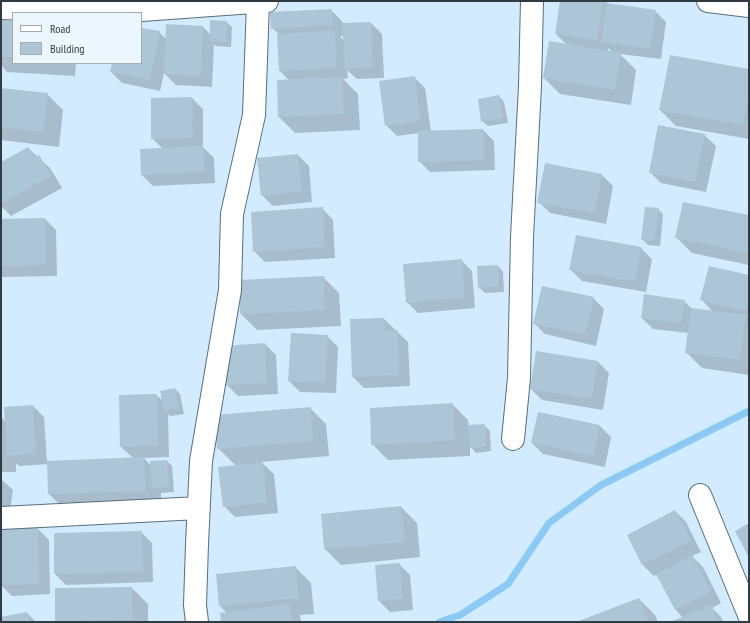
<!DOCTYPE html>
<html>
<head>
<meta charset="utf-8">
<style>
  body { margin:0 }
  #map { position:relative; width:750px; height:623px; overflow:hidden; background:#d2ebfe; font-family:"PT Sans Narrow",sans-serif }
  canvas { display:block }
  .frame { position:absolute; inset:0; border:2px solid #313b42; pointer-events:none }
  .legend { position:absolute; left:12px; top:12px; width:130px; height:52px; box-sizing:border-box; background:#ecf6fd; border:1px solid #a1abb2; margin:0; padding:5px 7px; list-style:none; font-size:12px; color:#313b42 }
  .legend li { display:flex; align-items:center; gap:8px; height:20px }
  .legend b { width:20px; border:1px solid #a1abb2 }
</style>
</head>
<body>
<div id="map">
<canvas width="750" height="623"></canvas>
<div class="frame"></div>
<ul class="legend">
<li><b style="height:5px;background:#fff"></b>Road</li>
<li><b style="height:11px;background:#acc5d7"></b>Building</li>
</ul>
</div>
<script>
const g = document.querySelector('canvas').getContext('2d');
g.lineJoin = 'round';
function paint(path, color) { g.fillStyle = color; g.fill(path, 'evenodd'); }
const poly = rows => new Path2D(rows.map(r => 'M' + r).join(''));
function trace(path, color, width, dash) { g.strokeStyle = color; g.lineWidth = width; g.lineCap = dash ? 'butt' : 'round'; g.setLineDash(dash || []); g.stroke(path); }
paint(poly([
  [561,1,605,1,608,4,655,11,666,22,661,59,620,54,636,70,631,105,560,94,544,78,568,46,556,34],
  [608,48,613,53,608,52],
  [331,10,342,21,343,24,371,23,382,34,384,78,357,79,347,70,348,78,343,79,358,94,360,130,295,133,279,117,289,80,280,71,278,33,272,28],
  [340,36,344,36,344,41],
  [1,21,13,22,13,63,76,63,75,76,7,72,1,65],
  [226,22,232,27,231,47,216,46,214,44,212,87,176,85,164,73,160,91,122,83,111,72,113,63,141,63,141,29,159,32,166,39,203,27,211,35],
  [749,70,749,139,676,126,660,110],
  [414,77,425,88,431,132,483,130,494,141,495,170,430,172,419,161,419,133,397,136,386,125],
  [1,89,47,94,63,110,59,147,1,140],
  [499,96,504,102,508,123,488,126,482,121],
  [192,98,203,109,203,147,214,158,215,183,153,186,142,175,163,149,152,138],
  [704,135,716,146,706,192,661,183,650,172],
  [28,148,50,168,62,188,11,216,1,206,1,163],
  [298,155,309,166,312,202,273,206,262,195],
  [602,175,613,186,606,224,550,213,539,202],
  [322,208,333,220,335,258,265,262,254,251],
  [658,209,663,214,660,246,648,245,642,239],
  [749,216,749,265,692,253,676,237],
  [45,219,56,230,57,276,1,277,1,220],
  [641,248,652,259,646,292,582,281,571,270],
  [461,260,472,271,475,308,418,313,407,302],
  [498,266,503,272,504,292,485,293,479,287],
  [749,276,749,375,702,368,686,352,689,333,653,329,642,318,684,301,692,309,713,312,702,300],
  [323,277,339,293,341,326,257,330,241,314],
  [593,298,604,309,596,346,545,334,534,323],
  [384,319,408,342,410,386,364,388,353,377],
  [327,336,338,347,336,393,300,392,289,381],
  [265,344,276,355,278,394,238,396,227,385],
  [537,352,598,362,609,373,603,410,542,400,531,389],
  [175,389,180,394,184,414,170,416,168,414,169,457,144,458,151,466,167,461,172,466,174,492,161,493,161,506,65,510,49,494,48,464,19,466,16,463,16,472,1,472,1,417,6,422,33,406,44,417,47,462,133,458,121,447,120,396,156,395,163,401],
  [452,404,468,420,469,426,484,425,490,431,491,451,476,453,470,446,470,456,388,460,372,444],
  [310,408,326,424,329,456,261,462,274,474,278,513,235,517,224,506,236,466,218,448],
  [600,426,611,437,605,467,543,454,532,443],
  [1,479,13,490,8,524,1,523],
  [401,507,417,523,420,557,341,565,325,549,322,515],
  [675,511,686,522,701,552,692,556,703,567,721,603,712,608,721,617,723,622,673,622,683,618,676,610,657,574,654,576,643,565,628,535],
  [1,529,38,529,49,540,50,594,12,596,1,585],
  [141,532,152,543,153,582,66,585,55,574],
  [399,564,410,575,413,610,390,612,379,601],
  [295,567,311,583,314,614,300,615,301,622,222,622,227,613,220,606],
  [132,588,148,604,148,622,58,622,56,620],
  [639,599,655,615,658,622,579,622],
  [27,613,36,622,1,622,1,618]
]), '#0003');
trace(poly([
  [439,622,460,615,508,584,549,523,601,485,749,411]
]), '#8ccaf6', 7);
paint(poly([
  [560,1,603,1,597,40,555,34],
  [607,3,656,10,650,49,601,42],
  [332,9,333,25,271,29,270,12],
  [1,20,13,21,13,57,1,57],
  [210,20,227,21,226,42,210,41],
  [371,22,373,67,345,69,342,23],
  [166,24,203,26,201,76,164,74],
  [141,28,160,31,150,80,110,72,112,63,141,63],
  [335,30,337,68,279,71,277,34],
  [549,41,621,53,615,90,543,78],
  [670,55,749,69,749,94,743,125,659,110],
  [415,76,421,121,385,126,379,81],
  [342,77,344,114,278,117,277,80],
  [1,88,48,93,43,132,1,127],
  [499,95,503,118,481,122,478,99],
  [192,97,193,138,151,139,151,98],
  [658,125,705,134,695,182,649,173],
  [483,129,484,160,418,162,418,131],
  [203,146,205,172,141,175,140,149],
  [28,147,35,158,39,155,51,176,1,204,1,162],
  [298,154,302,191,261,196,257,158],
  [545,163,602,174,595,213,537,203],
  [683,202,749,215,749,253,675,238],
  [323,207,325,247,253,252,251,212],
  [645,207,659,208,654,241,641,240],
  [45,218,46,265,1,266,1,219],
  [576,235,641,247,635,282,569,270],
  [462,259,465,297,406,303,403,264],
  [498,265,499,286,478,288,477,266],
  [709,266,749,275,749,301,746,311,700,300],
  [324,276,325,310,240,314,239,280],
  [542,286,594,297,585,335,533,324],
  [644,294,685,300,681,323,641,318],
  [691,308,746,315,740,360,685,353],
  [384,318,385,331,398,330,399,375,352,377,350,319],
  [291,333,328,335,325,383,288,381],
  [265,343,267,383,226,385,224,346],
  [536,351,598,361,592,399,530,389],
  [175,388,179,408,164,411,160,391],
  [157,394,158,446,120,447,119,395],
  [453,403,455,440,371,445,370,408],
  [33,405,36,454,7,456,4,407],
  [311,407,313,441,217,449,214,415],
  [538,412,600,425,594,456,531,443],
  [485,424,486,446,470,448,468,425],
  [144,457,146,491,48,494,47,461],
  [167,460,169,487,152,488,150,461],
  [263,462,267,502,223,507,218,467],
  [401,506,405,542,324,549,321,514],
  [675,510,691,540,642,565,627,535],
  [749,523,749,558,735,531],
  [1,528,38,528,39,584,1,585],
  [142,531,143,572,54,574,54,533],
  [692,555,711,592,675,610,656,574],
  [400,563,403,599,378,601,375,565],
  [296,566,299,598,219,606,216,574],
  [132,587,133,620,55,621,55,588],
  [639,598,649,622,576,622],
  [290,604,292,622,221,622,220,613],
  [711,605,718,622,670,622],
  [27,612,30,622,1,622,1,617]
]), '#acc5d7');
const minor = poly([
  [708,1,749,6],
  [1,8,114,12,267,1],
  [513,439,519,378,522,237,530,86,532,1],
  [700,495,749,615],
  [1,518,199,508],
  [197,622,195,605,197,544,201,461,230,290,232,214,254,115,258,2]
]);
trace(minor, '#576e7e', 24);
trace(minor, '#fff', 22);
</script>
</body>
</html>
